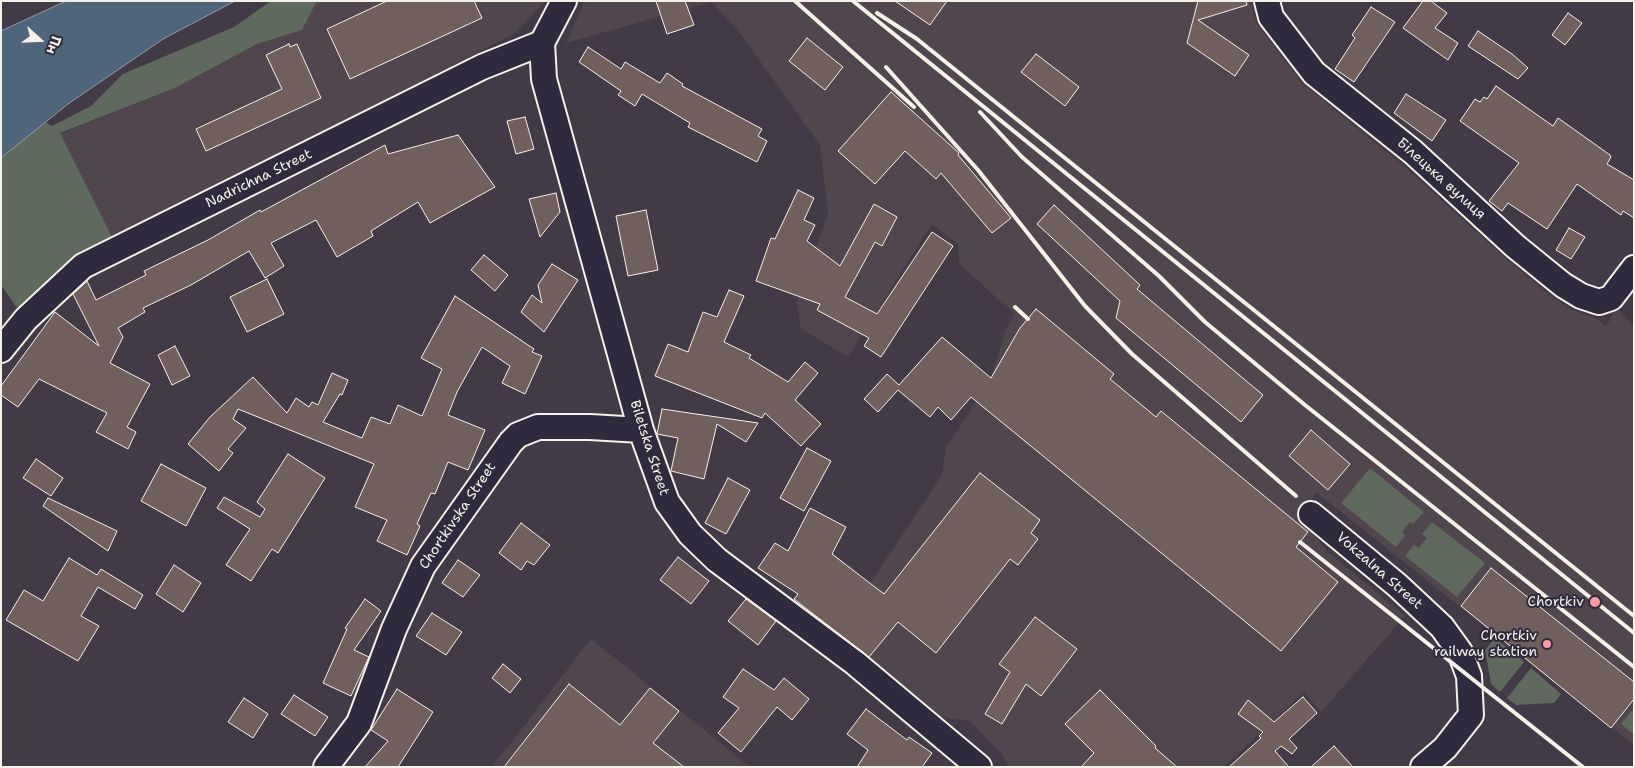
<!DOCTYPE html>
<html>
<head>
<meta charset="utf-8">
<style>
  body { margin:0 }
  #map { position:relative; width:1635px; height:768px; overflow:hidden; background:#433a47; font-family:"Shantell Sans",sans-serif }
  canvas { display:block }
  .frame { position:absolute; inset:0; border:2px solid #f4f1e8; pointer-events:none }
  .north { position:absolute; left:15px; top:15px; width:50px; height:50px; -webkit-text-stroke:4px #2f2a3d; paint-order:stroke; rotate:110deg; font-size:14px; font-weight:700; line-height:20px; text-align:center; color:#f4f1e8 }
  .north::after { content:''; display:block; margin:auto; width:18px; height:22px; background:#f4f1e8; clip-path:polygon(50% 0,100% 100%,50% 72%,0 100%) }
</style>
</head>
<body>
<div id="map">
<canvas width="1635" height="768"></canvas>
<div class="frame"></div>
<div class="north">Пн</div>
</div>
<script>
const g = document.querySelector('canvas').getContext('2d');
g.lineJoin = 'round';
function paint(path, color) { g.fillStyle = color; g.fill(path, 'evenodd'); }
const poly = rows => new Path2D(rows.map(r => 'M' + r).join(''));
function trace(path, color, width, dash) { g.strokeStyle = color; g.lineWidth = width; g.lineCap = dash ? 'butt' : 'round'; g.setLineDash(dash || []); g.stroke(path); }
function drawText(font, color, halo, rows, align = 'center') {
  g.font = font + ' "Shantell Sans",sans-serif'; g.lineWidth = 4; g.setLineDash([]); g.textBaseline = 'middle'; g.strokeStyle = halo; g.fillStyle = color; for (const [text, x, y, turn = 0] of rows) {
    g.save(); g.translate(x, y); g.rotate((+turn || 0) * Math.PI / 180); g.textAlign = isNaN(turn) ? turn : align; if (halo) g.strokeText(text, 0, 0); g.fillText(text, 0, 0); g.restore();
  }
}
paint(poly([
  [317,1,546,1,514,34,113,239,60,134,175,88,257,44,302,30],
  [585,1,1250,1,1257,24,1303,84,1403,165,1505,258,1553,298,1574,311,1594,317,1606,327,1616,308,1634,326,1634,745,1316,492,1300,519,1328,552,1405,616,1321,712,1304,692,1224,767,1009,767,1002,754,970,721,940,717,794,599,831,552,870,583,942,475,946,448,991,379,1005,331,1014,314,959,263,958,244,932,224,848,357,801,329,797,302,828,213,820,145,737,29,711,2,566,43],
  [591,639,646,683,750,767,492,767]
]), '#51454e');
paint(poly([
  [271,1,317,1,302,30,257,44,175,88,60,133,113,239,56,275,17,308,1,285,1,158,45,122,52,126,91,106,123,74,234,27],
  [1370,468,1424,512,1413,524,1410,522,1402,532,1405,536,1396,547,1341,503],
  [1432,522,1485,563,1457,597,1405,556,1414,545,1419,548,1427,538,1422,534],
  [1495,638,1524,662,1500,692,1491,684,1485,650],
  [1531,668,1561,694,1554,703,1516,705,1507,698],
  [1634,708,1634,735,1621,724]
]), '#5f695e');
const water = poly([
  [66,1,235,1,163,39,68,104,1,158,1,31,66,1]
]);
paint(water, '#4f667a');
trace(water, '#919ea6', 1);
const building = poly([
  [387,1,474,1,482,18,350,79,327,29,387,1],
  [656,1,685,1,694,25,667,34,656,1],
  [895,1,947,1,930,25,895,1],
  [1198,1,1246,1,1247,5,1198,20,1249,55,1235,76,1187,43,1198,1],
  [1423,1,1431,1,1447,13,1435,28,1458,43,1448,60,1403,28,1423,1],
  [1371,7,1395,22,1354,82,1335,69,1355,38,1352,35,1371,7],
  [1568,13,1582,23,1565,45,1552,35,1568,13],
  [1478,31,1512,54,1528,68,1518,79,1468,46,1478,31],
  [807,38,843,67,825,90,789,61,807,38],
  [289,44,290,47,297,44,321,98,206,151,196,129,282,89,266,55,289,44],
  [588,47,621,69,625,62,660,83,667,73,683,84,682,86,762,129,758,136,767,141,757,162,688,127,690,123,642,94,635,106,618,95,621,91,579,62,588,47],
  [1036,54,1079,87,1065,106,1021,72,1036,54],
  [1496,86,1553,126,1558,118,1610,155,1611,157,1607,164,1634,180,1634,218,1623,211,1621,215,1577,184,1547,229,1508,203,1502,211,1489,201,1519,163,1460,121,1475,99,1480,102,1484,97,1487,99,1496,86],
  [891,92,959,153,958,155,1011,218,992,233,941,173,936,179,905,151,875,184,838,151,891,92],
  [1406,94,1446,120,1432,141,1394,113,1406,94],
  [525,117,534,149,516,154,507,121,525,117],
  [458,135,495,187,430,223,418,202,371,231,373,236,337,257,316,220,271,243,284,266,265,278,249,251,191,285,143,308,145,312,118,328,123,337,110,363,150,384,127,427,136,432,128,449,96,432,107,413,39,379,18,407,1,395,1,386,55,312,99,346,73,294,87,281,96,300,146,275,144,271,208,240,260,210,261,212,385,145,388,154,458,135],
  [798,190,814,198,804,220,815,225,807,241,840,266,874,204,897,217,882,246,875,242,845,297,877,314,932,232,953,246,881,357,864,346,869,338,817,310,820,304,756,281,771,238,775,239,798,190],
  [556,193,560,212,540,237,529,199,556,193],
  [1054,205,1140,285,1137,289,1263,395,1241,422,1116,318,1120,301,1037,224,1054,205],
  [646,210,658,270,628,276,616,216,646,210],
  [1569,228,1585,237,1571,259,1556,250,1569,228],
  [484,255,508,275,495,291,471,270,484,255],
  [552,264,578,280,544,332,521,312,532,295,542,303,538,285,552,264],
  [267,279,284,314,247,332,230,297,267,279],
  [729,290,744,296,724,342,751,355,749,358,788,382,805,362,818,373,795,400,821,424,801,446,765,413,762,418,655,376,668,344,688,352,703,312,717,317,729,290],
  [455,296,534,349,532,352,542,356,525,394,502,383,510,366,482,347,457,392,448,415,485,430,468,470,448,462,435,494,431,493,417,524,420,526,407,555,377,541,387,520,355,507,374,464,238,409,233,419,246,428,228,449,233,453,219,471,188,444,210,417,253,377,287,413,296,398,309,407,312,402,318,405,332,373,348,380,342,395,340,394,323,422,362,438,371,417,390,424,398,405,422,416,442,369,421,358,455,296],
  [1036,309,1114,374,1110,379,1156,417,1161,411,1308,532,1296,547,1338,582,1281,651,971,397,951,420,938,407,930,417,898,390,878,412,864,399,887,374,899,385,942,337,991,378,1020,328,1036,309],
  [175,346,190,376,172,385,158,355,175,346],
  [662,409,703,415,758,423,746,442,717,424,704,479,671,471,678,438,657,434,662,409],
  [1311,430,1350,464,1328,490,1289,456,1311,430],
  [807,448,831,461,804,511,780,498,807,448],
  [288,454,325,478,278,553,272,549,251,581,226,565,250,529,217,508,224,497,260,517,265,509,257,502,288,454],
  [36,459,63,478,51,496,23,478,36,459],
  [161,464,206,488,186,526,141,501,161,464],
  [980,473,1040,520,1031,533,1038,539,1018,565,1010,559,936,653,898,622,869,657,794,599,798,594,758,568,775,543,788,551,810,508,846,527,832,554,884,594,980,473],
  [728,478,750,490,726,534,705,523,728,478],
  [48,498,117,531,108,551,43,506,48,498],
  [521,523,550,545,534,565,527,561,521,570,499,553,521,523],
  [678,557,709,581,691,604,660,580,678,557],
  [69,558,97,575,101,569,143,595,135,609,98,587,81,616,99,626,78,661,6,620,24,590,43,601,69,558],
  [458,560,480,575,463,597,442,583,458,560],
  [174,565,201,583,183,612,156,594,174,565],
  [1491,568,1634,682,1634,699,1611,728,1461,606,1491,568],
  [365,599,381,611,354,650,369,657,351,696,323,683,347,629,345,628,365,599],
  [746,599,776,621,758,645,728,621,746,599],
  [432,613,462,632,446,655,416,636,432,613],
  [1035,617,1077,649,1041,696,1026,684,1002,724,985,714,1010,672,999,664,1035,617],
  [503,664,521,679,510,693,492,678,503,664],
  [743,669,774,690,784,678,809,699,792,720,777,707,741,752,718,733,739,708,723,697,743,669],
  [569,684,620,725,650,688,679,711,653,743,684,767,504,767,569,684],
  [397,689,433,712,398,767,365,767,388,741,371,730,397,689],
  [1100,690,1156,746,1155,748,1177,767,1081,767,1094,753,1065,724,1100,690],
  [294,695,328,717,315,736,281,714,294,695],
  [1303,697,1317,713,1289,739,1297,748,1292,754,1281,746,1275,751,1289,767,1229,767,1261,738,1259,736,1263,732,1238,714,1248,700,1274,722,1303,697],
  [244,698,268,714,253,738,228,722,244,698],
  [866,709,907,740,909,737,932,753,922,767,857,767,868,750,847,734,866,709],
  [1334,746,1353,767,1311,767,1334,746]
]);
paint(building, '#715f5e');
trace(building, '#f4f1e8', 1);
const minor = poly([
  [564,1,542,43,544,79,641,430,667,502,690,534,717,560,855,663,979,767],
  [1267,1,1271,17,1314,73,1413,152,1515,246,1563,285,1581,296,1599,302,1611,298,1634,268],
  [1,350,26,319,83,266,482,67,542,43],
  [1311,514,1397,585,1442,627,1460,652,1469,676,1471,715,1445,748,1423,767],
  [326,767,359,723,394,629,423,566,511,442,518,435,538,427,590,427,641,430]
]);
trace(minor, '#f4f1e8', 28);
trace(minor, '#2f2a3d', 24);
trace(poly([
  [795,1,914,107],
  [853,1,1634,633],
  [877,13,917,39,1634,616],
  [886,67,978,170,1085,306,1132,354,1296,496],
  [980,112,1022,157,1159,276,1205,322,1305,405,1634,667],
  [1015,307,1028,319],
  [1300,542,1583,767]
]), '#f4f1e8', 4);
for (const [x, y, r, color] of [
  [1595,602,6,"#ff9aa2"],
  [1547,644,5,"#ff9aa2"]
]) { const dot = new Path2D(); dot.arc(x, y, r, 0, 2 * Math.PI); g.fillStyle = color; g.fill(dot); trace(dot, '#2f2a3d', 2); }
drawText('14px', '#f4f1e8', '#2f2a3d', [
  ["Nadrichna Street",259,179,-26],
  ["Білецька вулиця",1441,179,42],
  ["Biletska Street",649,448,72],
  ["Chortkivska Street",458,516,-56],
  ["Vokzalna Street",1379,571,41]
]);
drawText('14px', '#f4f1e8', '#2f2a3d', [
  ["Chortkiv",1584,602],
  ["Chortkiv",1537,636],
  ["railway station",1537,652]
], 'right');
</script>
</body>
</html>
